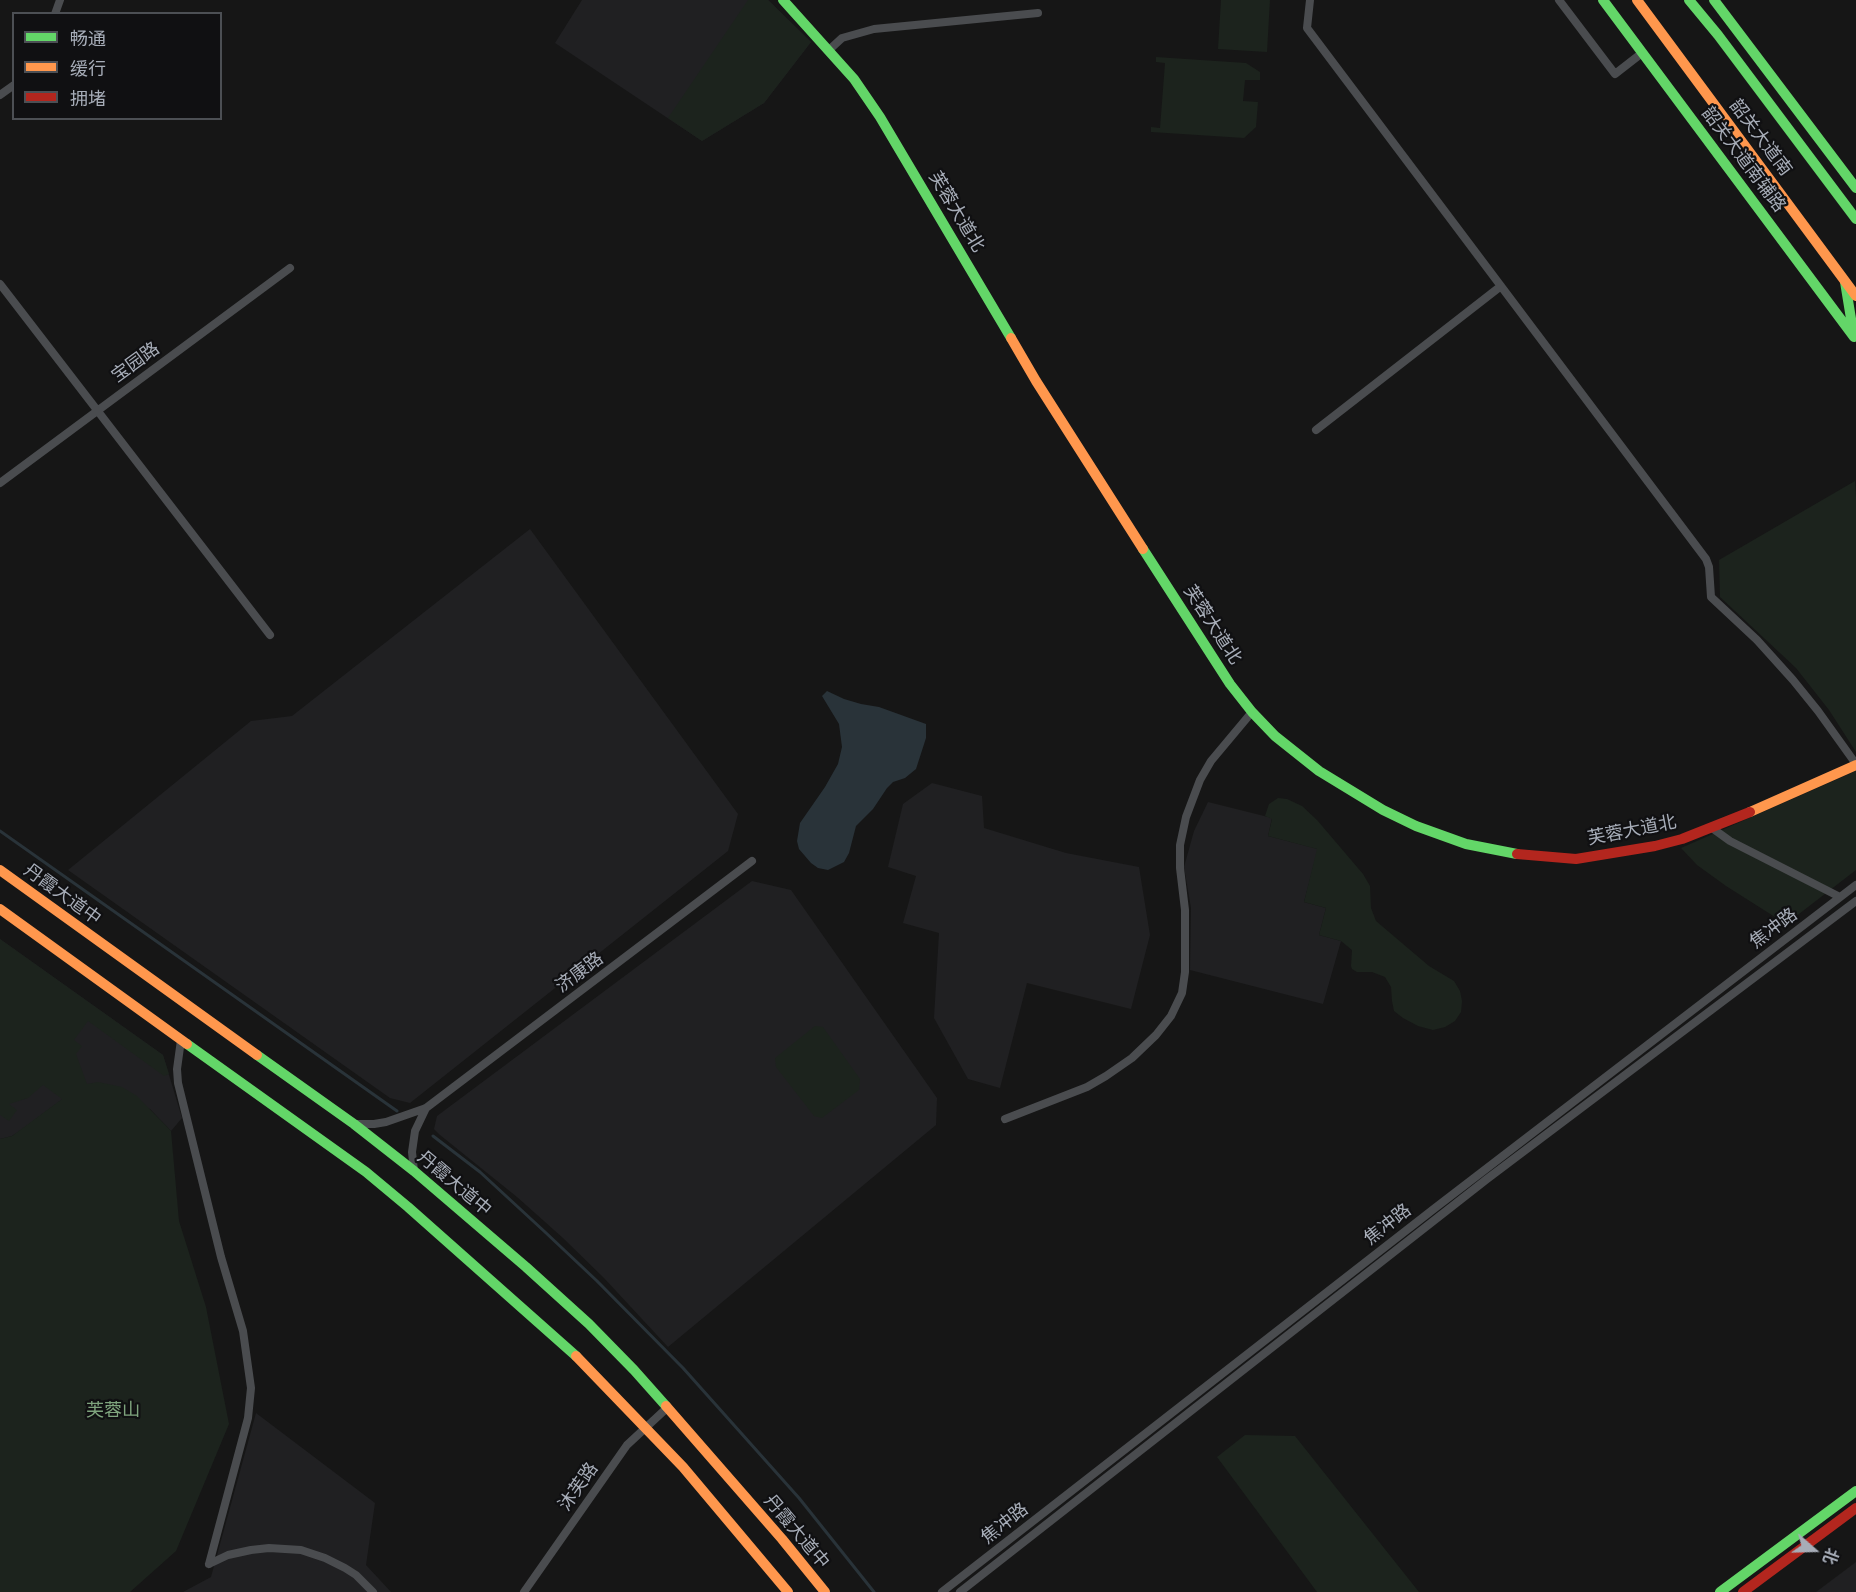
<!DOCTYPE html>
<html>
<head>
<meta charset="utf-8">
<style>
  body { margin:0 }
  #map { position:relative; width:1856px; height:1592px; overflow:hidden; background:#161616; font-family:"Archivo Narrow","Noto Sans SC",sans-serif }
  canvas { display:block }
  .legend { position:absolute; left:12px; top:12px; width:210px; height:108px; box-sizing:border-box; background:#101012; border:2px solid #4c4f54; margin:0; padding:8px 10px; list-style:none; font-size:18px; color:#a7adb8 }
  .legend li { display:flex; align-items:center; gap:12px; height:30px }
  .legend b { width:30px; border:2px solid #4c4f54 }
  .north { position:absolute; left:1784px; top:1520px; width:60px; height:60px; -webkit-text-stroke:4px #101012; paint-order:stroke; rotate:110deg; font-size:16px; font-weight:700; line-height:24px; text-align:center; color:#a7adb8 }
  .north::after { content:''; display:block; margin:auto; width:21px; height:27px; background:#a7adb8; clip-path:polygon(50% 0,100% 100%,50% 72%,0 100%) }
</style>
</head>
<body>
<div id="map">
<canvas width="1856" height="1592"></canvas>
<ul class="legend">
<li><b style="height:8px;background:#63d668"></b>畅通</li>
<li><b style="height:8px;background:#ff974d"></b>缓行</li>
<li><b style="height:8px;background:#b3261e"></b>拥堵</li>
</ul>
<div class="north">北</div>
</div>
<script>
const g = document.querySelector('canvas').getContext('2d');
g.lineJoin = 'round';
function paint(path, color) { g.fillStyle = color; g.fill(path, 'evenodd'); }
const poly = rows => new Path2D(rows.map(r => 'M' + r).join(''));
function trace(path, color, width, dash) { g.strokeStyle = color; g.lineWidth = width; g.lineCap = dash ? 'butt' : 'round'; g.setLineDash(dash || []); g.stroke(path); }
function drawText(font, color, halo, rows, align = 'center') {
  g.font = font + ' "Archivo Narrow","Noto Sans SC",sans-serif'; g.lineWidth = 4.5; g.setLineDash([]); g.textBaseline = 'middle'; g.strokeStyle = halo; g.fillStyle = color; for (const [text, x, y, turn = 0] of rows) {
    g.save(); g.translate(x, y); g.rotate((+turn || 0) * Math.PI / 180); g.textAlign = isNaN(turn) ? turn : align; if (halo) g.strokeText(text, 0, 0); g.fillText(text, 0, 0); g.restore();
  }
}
paint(poly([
  [582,0,768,0,811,42,764,103,702,141,555,43],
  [530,529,738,814,728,851,410,1103,390,1098,68,870,251,721,292,716],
  [932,783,982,796,984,828,1066,853,1139,867,1150,935,1131,1009,1027,983,1000,1088,968,1079,934,1018,939,933,903,923,916,876,888,867,903,804],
  [1208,802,1272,818,1268,836,1318,849,1304,902,1326,908,1319,935,1341,941,1323,1004,1190,970,1191,908,1184,867,1194,831],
  [752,881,791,890,937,1098,936,1125,668,1347,604,1278,563,1238,517,1197,440,1135,434,1129,437,1116],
  [0,939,163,1055,182,1118,171,1131,150,1109,76,1089,24,1128,12,1136,0,1139],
  [256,1413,375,1503,366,1565,391,1592,183,1592,211,1577],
  [1856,1562,1856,1592,1816,1592]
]), '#202022');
paint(poly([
  [748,0,768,0,811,42,764,103,702,141,668,118],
  [1221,0,1270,0,1267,52,1218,49],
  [1156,57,1246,63,1260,72,1260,80,1245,80,1243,101,1258,102,1256,127,1244,138,1151,132,1151,127,1160,128,1165,63,1156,62],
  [1855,481,1856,497,1856,752,1829,710,1796,668,1720,597,1719,560],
  [1856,771,1856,870,1786,924,1726,886,1697,865,1681,848],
  [1278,798,1287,799,1302,806,1317,820,1363,874,1370,886,1371,908,1376,921,1429,966,1454,981,1460,991,1462,1001,1461,1012,1455,1021,1445,1027,1433,1030,1418,1026,1403,1018,1394,1011,1392,1001,1391,987,1385,977,1372,972,1357,972,1352,969,1351,966,1352,950,1341,941,1319,935,1326,908,1304,902,1317,849,1268,836,1272,819,1265,816,1269,804],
  [0,939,163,1055,169,1074,164,1076,88,1021,74,1040,82,1046,76,1054,87,1084,98,1082,122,1087,137,1096,171,1131,179,1221,206,1307,229,1424,176,1551,130,1592,0,1592,0,1139,12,1136,62,1099,43,1085,28,1098,9,1104,17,1110,9,1121,0,1115],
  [815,1026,823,1027,860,1079,859,1090,822,1118,814,1116,776,1067,775,1058],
  [1245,1435,1295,1436,1419,1592,1317,1592,1217,1457]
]), '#1c231d');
paint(poly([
  [827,691,844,699,861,704,879,707,926,724,926,738,916,769,905,778,893,782,887,788,873,809,856,826,849,853,844,862,828,870,818,868,811,863,799,849,797,841,800,823,825,787,838,764,842,747,839,724,822,696]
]), '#293339');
trace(poly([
  [0,831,397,1111],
  [433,1136,480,1172,545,1232,597,1281,683,1368,799,1498,874,1592]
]), '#293339', 3);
trace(poly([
  [1310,0,1307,28,1706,559,1709,567,1711,597,1757,640,1793,680,1818,711,1856,764],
  [1559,0,1615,74,1642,53],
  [55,14,60,0],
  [829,50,842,38,874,29,1038,13],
  [0,95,14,85],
  [0,284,270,635],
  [1316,430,1501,286],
  [0,483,290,268],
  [1712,828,1730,841,1840,897],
  [181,1040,177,1069,178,1083,221,1257,243,1331,251,1388,248,1418,209,1564],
  [1005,1119,1087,1087,1106,1076,1132,1058,1156,1035,1171,1016,1182,993,1185,972,1185,910,1180,868,1180,845,1186,817,1200,780,1211,761,1252,712],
  [356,1124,374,1124,386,1122,426,1108,752,861],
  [414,1171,412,1152,415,1131,426,1108],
  [209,1564,228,1555,251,1550,269,1548,301,1550,325,1558,345,1568,356,1575,373,1592],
  [524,1592,627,1445,668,1407],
  [942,1592,1435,1208,1856,885],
  [960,1592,1487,1179,1856,901]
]), '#4a4c4f', 8);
trace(poly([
  [783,0,854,79,880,117,1011,338],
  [1603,0,1854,337],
  [1689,0,1718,35,1856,219],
  [1714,0,1856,188],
  [1845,282,1854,337],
  [1143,549,1230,684,1252,712,1275,736,1319,771,1383,810,1416,826,1466,844,1517,854],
  [187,1044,366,1172,408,1207,576,1356],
  [257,1055,354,1124,414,1171,526,1267,589,1324,634,1370,666,1406],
  [1720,1592,1856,1491]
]), '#63d668', 10);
trace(poly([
  [1637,0,1856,296],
  [1011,338,1036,381,1143,549],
  [1750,812,1856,765],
  [0,870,257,1055],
  [0,909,187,1044],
  [576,1356,683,1467,788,1592],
  [666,1406,782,1539,825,1592]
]), '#ff974d', 10);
trace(poly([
  [1517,854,1576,859,1655,846,1682,839,1750,812],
  [1743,1592,1856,1508]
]), '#b3261e', 10);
drawText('18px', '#a7adb8', '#101012', [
  ["韶关大道南",1760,138,53],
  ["韶关大道南辅路",1743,160,53],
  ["芙蓉大道北",956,212,59],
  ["宝园路",136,363,-36],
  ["芙蓉大道北",1212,625,57],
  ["芙蓉大道北",1632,831,-11],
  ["丹霞大道中",62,895,36],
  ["焦冲路",1774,929,-37],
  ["济康路",580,973,-37],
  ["丹霞大道中",454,1184,40],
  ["焦冲路",1388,1225,-38],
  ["沐芙路",579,1487,-55],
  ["焦冲路",1005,1524,-38],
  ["丹霞大道中",796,1532,50]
]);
drawText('18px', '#7ea37d', '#101012', [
  ["芙蓉山",113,1411]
]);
</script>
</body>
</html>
